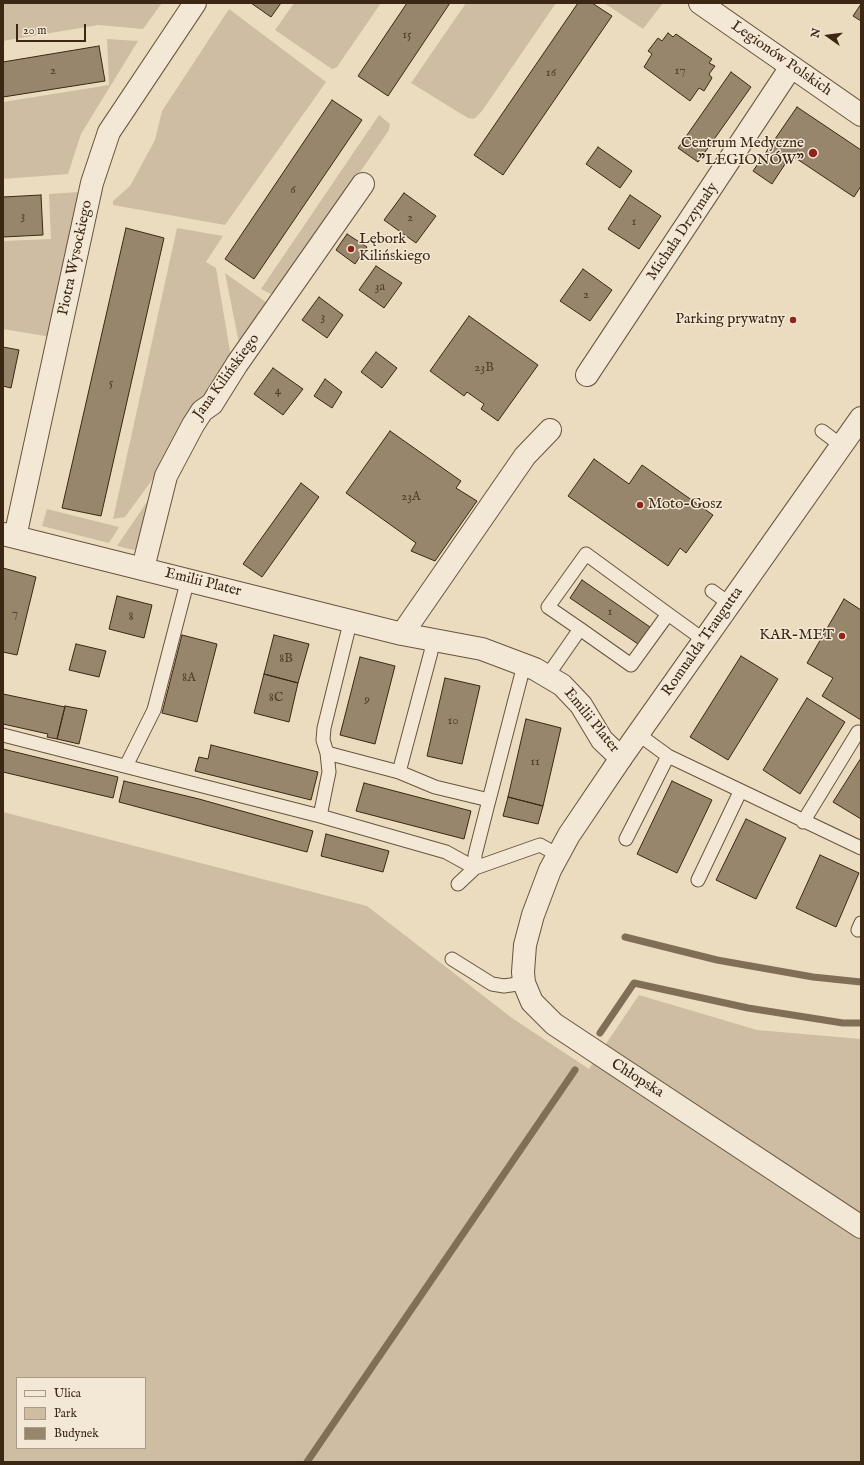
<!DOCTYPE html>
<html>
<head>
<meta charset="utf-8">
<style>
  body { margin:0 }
  #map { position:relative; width:864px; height:1465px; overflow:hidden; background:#ecdcbf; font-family:"IM FELL English",serif }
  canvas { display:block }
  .frame { position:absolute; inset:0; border:4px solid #3b2713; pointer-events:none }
  .legend { position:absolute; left:16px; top:1377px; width:130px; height:72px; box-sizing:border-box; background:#f3e8d5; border:1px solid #a99b87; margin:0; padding:5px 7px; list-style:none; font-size:12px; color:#3b2713 }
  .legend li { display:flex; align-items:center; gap:8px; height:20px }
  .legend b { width:20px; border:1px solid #a99b87 }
  .north { position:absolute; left:808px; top:16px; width:40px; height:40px; -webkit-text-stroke:3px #f3e8d5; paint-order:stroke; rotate:284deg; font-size:11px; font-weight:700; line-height:16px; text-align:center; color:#3b2713 }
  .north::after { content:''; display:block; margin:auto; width:14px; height:18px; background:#3b2713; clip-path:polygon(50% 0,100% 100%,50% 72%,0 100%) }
  .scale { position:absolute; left:16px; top:24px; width:70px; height:18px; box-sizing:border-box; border:2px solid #3b2713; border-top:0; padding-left:5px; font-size:12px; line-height:14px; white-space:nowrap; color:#3b2713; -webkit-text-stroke:3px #f3e8d5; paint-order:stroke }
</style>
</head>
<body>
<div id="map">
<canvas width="864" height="1465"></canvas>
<div class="frame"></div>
<ul class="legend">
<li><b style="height:5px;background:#f3e8d5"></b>Ulica</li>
<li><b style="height:11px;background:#cebda2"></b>Park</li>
<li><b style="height:11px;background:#97856c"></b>Budynek</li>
</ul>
<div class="north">N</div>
<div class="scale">20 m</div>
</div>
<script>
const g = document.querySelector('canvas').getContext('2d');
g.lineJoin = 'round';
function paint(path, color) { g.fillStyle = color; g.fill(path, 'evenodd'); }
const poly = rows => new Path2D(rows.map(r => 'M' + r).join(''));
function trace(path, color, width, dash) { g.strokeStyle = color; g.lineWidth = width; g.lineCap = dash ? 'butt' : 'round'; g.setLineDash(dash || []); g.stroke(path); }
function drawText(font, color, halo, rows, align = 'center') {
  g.font = font + ' "IM FELL English",serif'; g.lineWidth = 3; g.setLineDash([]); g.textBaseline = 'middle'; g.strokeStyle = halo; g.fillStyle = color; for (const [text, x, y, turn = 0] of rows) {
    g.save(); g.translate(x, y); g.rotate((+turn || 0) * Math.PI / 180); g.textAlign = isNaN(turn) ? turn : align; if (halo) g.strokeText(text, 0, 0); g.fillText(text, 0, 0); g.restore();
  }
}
paint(poly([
  [3,3,162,3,143,29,98,25,3,41],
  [294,3,381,3,337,67,332,69,275,30],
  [466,3,556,3,482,111,474,119,468,118,411,83],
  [604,3,663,3,643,29],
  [229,9,326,82,225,225,113,205,113,201,130,186,155,140,162,111],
  [107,39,138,41,81,134,68,174,3,179,3,102,109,85],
  [379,115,390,124,389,130,275,296,261,289],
  [79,192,51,337,3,329,3,241,51,239,49,194],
  [177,228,223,236,206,262,216,268,231,357,173,441,152,480,125,517,113,519],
  [225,273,270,305,240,348],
  [153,493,139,546,134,550,117,546],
  [47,509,119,527,109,543,42,526],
  [3,812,367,906,512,1018,589,1069,639,995,757,1030,861,1039,861,1462,3,1462],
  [17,1378,145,1378,145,1448,17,1448]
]), '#cebda2');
trace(poly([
  [625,937,717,960,813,977,861,982],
  [600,1033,634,983,748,1008,843,1023,861,1023],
  [307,1462,575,1070]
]), '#816e57', 7);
const building = poly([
  [251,3,281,3,271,17,251,3],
  [407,3,450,3,388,96,358,76,407,3],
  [578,3,592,3,612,16,503,175,474,155,578,3],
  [861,4,861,21,853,16,861,4],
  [668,33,673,37,676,34,712,59,709,63,715,66,709,74,712,78,704,91,699,88,690,101,644,67,652,54,648,51,658,38,662,41,668,33],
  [99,46,105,81,3,97,3,62,99,46],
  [731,72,751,87,698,162,678,148,731,72],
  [332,100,362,120,254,279,225,259,332,100],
  [797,107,861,150,861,186,854,197,791,155,772,184,753,171,797,107],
  [598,147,632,171,620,188,586,164,598,147],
  [404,193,436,216,416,243,384,220,404,193],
  [41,195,43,235,3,237,3,197,41,195],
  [630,195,661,216,639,249,608,229,630,195],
  [126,228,164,238,101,516,62,508,126,228],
  [347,234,367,247,355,264,336,250,347,234],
  [376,266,402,283,384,308,359,290,376,266],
  [583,269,612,290,590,321,560,301,583,269],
  [319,297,343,315,327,338,302,320,319,297],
  [469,316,538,365,498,421,481,409,484,404,467,392,464,396,430,371,469,316],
  [3,347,19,350,11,388,3,386,3,347],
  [376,352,397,368,382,388,361,372,376,352],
  [273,368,303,389,283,415,254,394,273,368],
  [325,379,342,392,332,408,314,396,325,379],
  [390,431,461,481,456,488,477,501,435,561,411,551,416,543,346,493,390,431],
  [594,459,629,484,642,465,713,515,686,553,680,548,668,566,568,496,594,459],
  [301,483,319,497,262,577,243,564,301,483],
  [3,568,36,577,17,655,3,652,3,568],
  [582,580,650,627,638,644,570,598,582,580],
  [117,596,152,605,144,638,109,629,117,596],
  [844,599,861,610,861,720,822,696,833,678,807,663,844,599],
  [182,635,217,644,197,722,162,713,182,635],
  [274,635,309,644,298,683,264,674,274,635],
  [76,644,106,651,99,677,69,670,76,644],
  [741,656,778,679,728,760,690,737,741,656],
  [360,657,395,666,375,744,340,735,360,657],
  [264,674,298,683,289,722,254,713,264,674],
  [445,678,480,686,462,764,427,756,445,678],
  [3,694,65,707,57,739,47,737,48,734,3,724,3,694],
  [807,698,845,722,800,794,763,770,807,698],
  [65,706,87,710,79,744,57,739,65,706],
  [526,719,561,728,543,806,508,797,526,719],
  [211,745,318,772,311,800,195,771,199,757,208,759,211,745],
  [3,749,118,777,113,798,3,772,3,749],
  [861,758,861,819,833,802,861,758],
  [124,781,199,799,313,831,307,852,119,802,124,781],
  [672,781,712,800,677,873,637,854,672,781],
  [364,783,471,811,464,839,356,811,364,783],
  [508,797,543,806,538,824,503,816,508,797],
  [746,819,786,838,756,899,716,880,746,819],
  [326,834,389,851,383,872,321,856,326,834],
  [820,855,859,873,836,927,796,908,820,855]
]);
paint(building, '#97856c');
trace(building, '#3b2713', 1);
const service = poly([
  [822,431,842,446],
  [712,591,730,604],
  [348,620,348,631,324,728,323,740,327,753,399,772],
  [580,629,548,607,586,554,668,614],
  [432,640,431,652,399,772,435,787,489,800,524,665],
  [548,675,580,629,631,665,668,614,704,640],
  [638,734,668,756,861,848],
  [3,735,320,816,446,852,475,868,540,845,558,855],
  [126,766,154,710,188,579],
  [320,816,329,772,327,753],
  [803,822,858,732],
  [626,839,668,756],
  [698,880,740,792],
  [458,884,475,868,475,855,489,800],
  [858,930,861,923],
  [452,959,492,984,504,986,524,983]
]);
const minor = poly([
  [700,3,861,115],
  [587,375,791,67],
  [3,534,402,634,482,649,535,669,562,685,581,705,602,740,621,758],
  [15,537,92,183,109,132,195,3],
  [143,568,166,476,193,425,202,411,212,404,237,364,363,184],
  [402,634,525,456,550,430]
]);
const tertiary = poly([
  [861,418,621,758,569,835,550,870,533,915,525,945,523,972,524,983,532,1002,554,1024,861,1227]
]);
trace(service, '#67543e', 15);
trace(minor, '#67543e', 24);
trace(tertiary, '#67543e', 24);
trace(service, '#f3e8d5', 13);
trace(minor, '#f3e8d5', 22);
trace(tertiary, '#f3e8d5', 22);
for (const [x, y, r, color] of [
  [813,153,5,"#8f2418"],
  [351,249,4,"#8f2418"],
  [793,320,4,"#8f2418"],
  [640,505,4,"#8f2418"],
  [842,636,4,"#8f2418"]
]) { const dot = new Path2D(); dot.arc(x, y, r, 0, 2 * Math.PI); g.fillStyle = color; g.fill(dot); trace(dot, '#f3e8d5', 1.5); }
drawText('13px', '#523e29', null, [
  ["15",407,35],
  ["2",53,71],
  ["17",680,71],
  ["16",551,73],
  ["6",293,190],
  ["3",23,216],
  ["2",410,218],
  ["1",634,222],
  ["3a",380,287],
  ["2",586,295],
  ["3",323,317],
  ["23B",484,368],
  ["5",111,383],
  ["4",278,391],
  ["23A",411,497],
  ["1",610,612],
  ["7",15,614],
  ["8",131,617],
  ["8B",286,659],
  ["8A",189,678],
  ["8C",276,698],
  ["9",367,700],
  ["10",453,721],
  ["11",535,762]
]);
drawText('15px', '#3b2713', '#f3e8d5', [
  ["Legionów Polskich",781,59,35],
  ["Michała Drzymały",683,232,-56],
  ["Piotra Wysockiego",76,258,-78],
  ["Jana Kilińskiego",227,377,-54],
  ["Emilii Plater",203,583,14],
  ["Romualda Traugutta",703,642,-55],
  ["Emilii Plater",591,721,51],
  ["Chłopska",637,1079,32]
]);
drawText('15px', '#3b2713', '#f3e8d5', [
  ["Centrum Medyczne",804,144],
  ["\"LEGIONÓW\"",804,161],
  ["Lębork",359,240,"left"],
  ["Kilińskiego",359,257,"left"],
  ["Parking prywatny",785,320],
  ["Moto-Gosz",648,505,"left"],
  ["KAR-MET",834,636]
], 'right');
</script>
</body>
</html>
